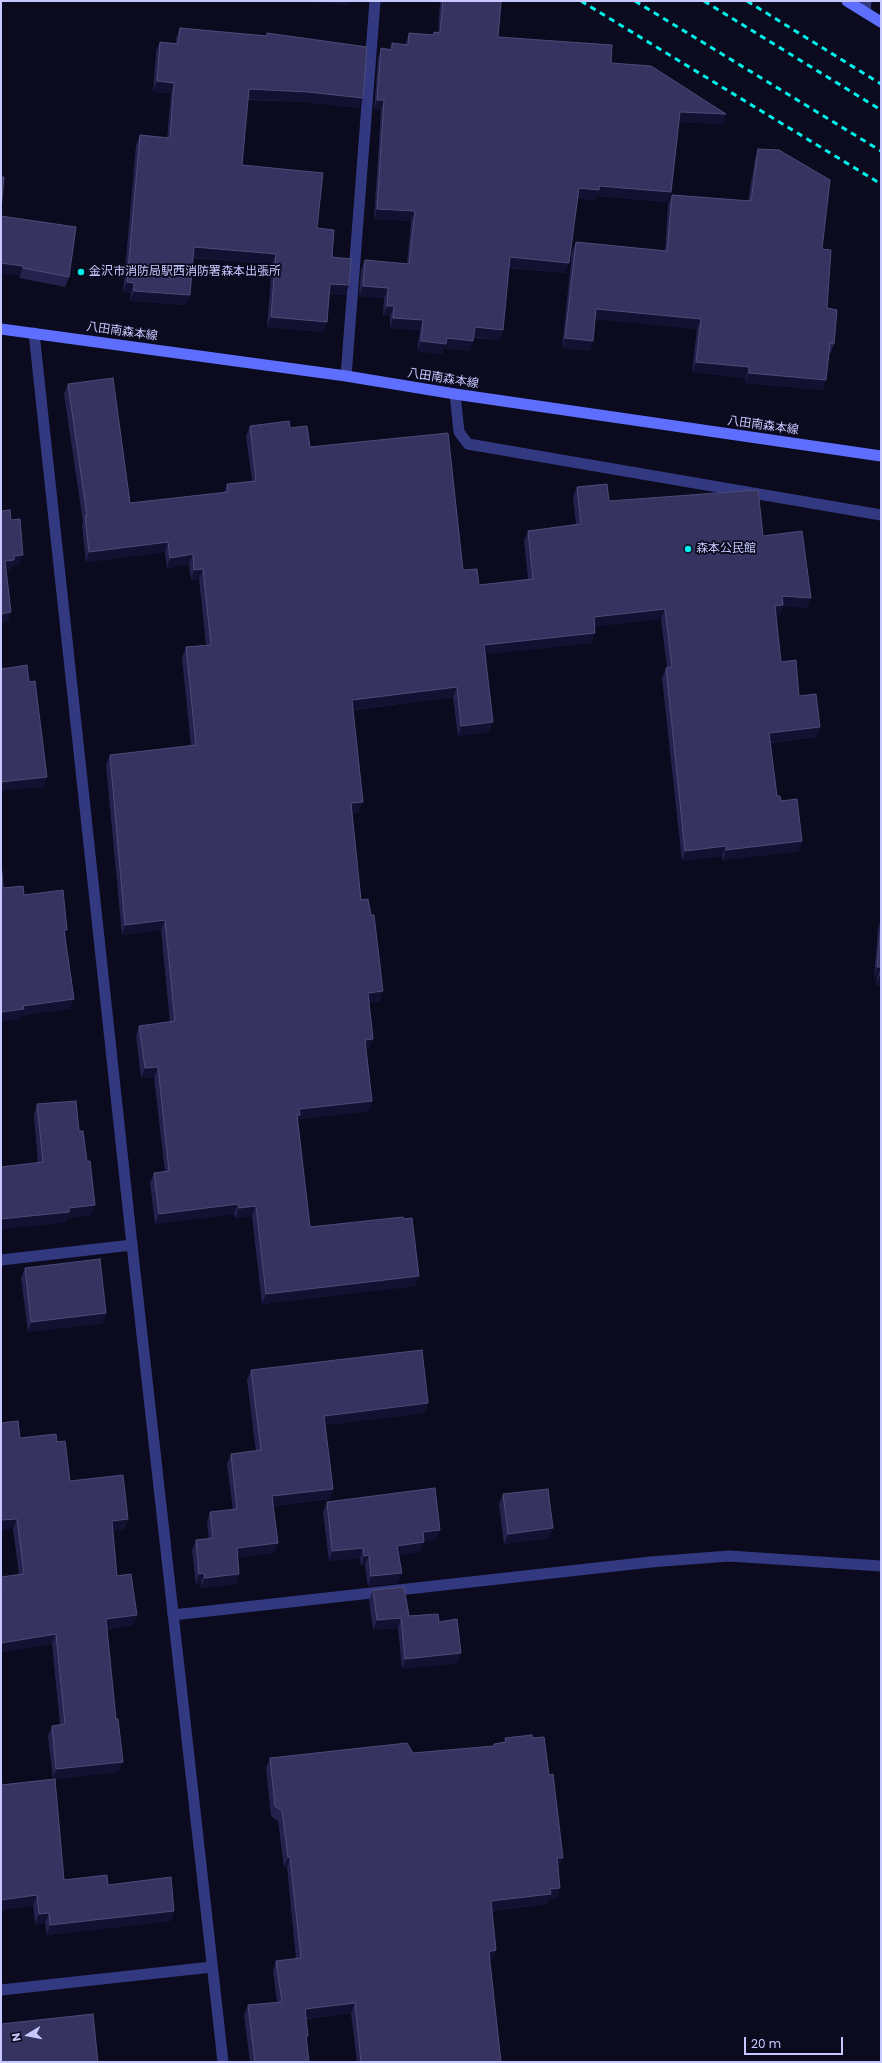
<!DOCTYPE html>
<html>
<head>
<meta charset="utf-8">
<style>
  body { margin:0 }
  #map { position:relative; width:882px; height:2063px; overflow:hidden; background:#0b0a1e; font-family:Poppins,sans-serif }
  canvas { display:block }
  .frame { position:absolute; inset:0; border:2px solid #c7c8ff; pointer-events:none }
  .north { position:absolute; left:8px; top:2015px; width:40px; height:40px; -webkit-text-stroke:3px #0b0a1e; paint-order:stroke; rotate:260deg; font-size:11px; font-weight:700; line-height:16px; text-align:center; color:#c7c8ff }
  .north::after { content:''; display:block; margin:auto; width:14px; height:18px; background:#c7c8ff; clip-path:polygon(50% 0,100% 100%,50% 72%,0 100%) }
  .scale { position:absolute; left:744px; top:2037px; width:99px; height:18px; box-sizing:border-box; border:2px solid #c7c8ff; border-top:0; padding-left:5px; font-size:12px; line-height:14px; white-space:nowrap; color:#c7c8ff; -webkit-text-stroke:3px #0b0a1e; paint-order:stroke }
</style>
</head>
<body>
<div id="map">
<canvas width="882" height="2063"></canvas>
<div class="frame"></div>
<div class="north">N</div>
<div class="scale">20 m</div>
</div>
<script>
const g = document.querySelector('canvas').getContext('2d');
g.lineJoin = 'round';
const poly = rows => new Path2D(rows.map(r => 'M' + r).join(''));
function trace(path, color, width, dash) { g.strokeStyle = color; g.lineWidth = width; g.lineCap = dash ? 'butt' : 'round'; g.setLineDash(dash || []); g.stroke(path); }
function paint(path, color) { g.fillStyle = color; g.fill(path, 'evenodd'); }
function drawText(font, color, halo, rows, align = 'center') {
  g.font = font + ' Poppins,"Noto Sans JP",sans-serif'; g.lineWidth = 3.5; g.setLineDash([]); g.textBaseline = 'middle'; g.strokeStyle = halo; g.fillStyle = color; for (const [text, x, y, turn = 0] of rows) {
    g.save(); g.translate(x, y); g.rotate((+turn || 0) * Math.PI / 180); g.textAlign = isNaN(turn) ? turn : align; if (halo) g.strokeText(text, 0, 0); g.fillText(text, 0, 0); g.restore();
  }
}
trace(poly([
  [865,12,866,1],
  [346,376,375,1],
  [455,394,459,432,468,444,881,515],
  [1,1260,132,1245],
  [173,1615,651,1562,729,1556,881,1566],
  [1,1990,212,1967]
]), '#323980', 11);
trace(poly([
  [34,333,132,1245,223,2062]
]), '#323980', 11);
trace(poly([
  [847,1,881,22],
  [1,329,346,376,455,394,881,456]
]), '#5e6fff', 11);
trace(poly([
  [581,1,881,184],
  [635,1,881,151],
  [704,1,881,110],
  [747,1,881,84]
]), '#00f2eb', 3, [6, 5]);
paint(poly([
  [441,1,495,1,498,37,611,63,726,114,722,124,679,122,671,192,668,202,597,196,595,200,577,198,565,273,509,268,500,340,473,338,473,341,469,351,444,348,442,354,417,351,420,330,390,328,390,316,383,316,384,298,359,296,361,270,365,260,407,264,411,221,374,219,381,110,374,110,378,58,381,48,390,49,392,43,405,45,409,33,433,35,434,32,438,33,440,3],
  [180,28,266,36,267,33,360,108,305,102,248,100,242,165,317,228,332,257,349,285,345,295,329,294,323,332,267,327,272,264,193,258,190,295,186,305,130,301,131,293,123,292,136,145,140,135,167,138,171,93,153,92,156,52,160,42,176,44,176,38],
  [758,149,822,249,827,308,834,344,830,354,829,354,823,390,745,383,746,378,692,372,697,329,595,319,590,351,562,348,572,252,576,242,665,251,668,205,672,195,748,201,755,159],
  [1,216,69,277,65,287,19,278,20,276],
  [68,384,130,503,224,492,227,484,252,481,246,436,250,426,290,428,310,447,463,570,479,585,528,579,524,541,528,531,576,524,573,497,577,487,609,501,763,536,807,608,783,606,780,615,776,615,781,662,799,696,816,737,770,743,777,796,781,801,799,851,723,860,722,856,682,861,662,678,666,668,667,668,661,619,595,626,592,643,486,654,489,732,458,736,453,697,353,710,359,812,352,813,361,900,380,1002,369,1002,373,1039,369,1049,366,1049,372,1101,368,1111,299,1119,298,1120,310,1227,419,1276,415,1286,262,1304,252,1216,235,1218,234,1214,155,1224,150,1183,154,1173,165,1172,154,1077,141,1078,136,1036,139,1026,170,1022,161,930,122,935,106,765,110,755,191,746,182,658,186,647,206,645,199,579,191,580,189,564,167,568,165,552,86,562,82,526,83,522,64,394],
  [881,920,881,986,876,985,877,978,874,977,878,928],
  [37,1104,79,1131,91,1215,67,1218,66,1222,1,1229,1,1167,38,1163,34,1115],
  [25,1268,103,1323,28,1332,21,1278],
  [251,1370,428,1403,424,1413,325,1425,333,1489,329,1499,273,1506,278,1543,274,1553,238,1557,239,1574,236,1584,201,1588,201,1583,196,1584,192,1550,196,1540,209,1539,207,1522,210,1512,233,1510,227,1464,231,1454,256,1451,247,1380],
  [20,1438,57,1442,70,1481,128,1519,124,1529,113,1530,117,1576,133,1625,107,1629,119,1772,53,1779,48,1736,52,1726,60,1725,52,1644,1,1652,1,1577,19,1574,13,1529],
  [503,1494,549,1538,504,1544,499,1504],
  [327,1502,436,1540,424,1541,420,1552,398,1555,398,1583,368,1586,365,1565,361,1566,360,1558,329,1561,323,1512],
  [373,1590,409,1616,439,1622,457,1663,402,1669,398,1628,373,1630,369,1600],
  [505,1738,559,1868,558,1868,557,1898,549,1899,547,1904,492,1911,496,1950,492,1960,490,1960,501,2062,357,2062,351,2013,306,2019,308,2036,306,2040,309,2062,250,2062,244,2015,248,2005,277,2002,273,1971,276,1961,296,1959,287,1867,284,1867,278,1821,271,1816,266,1768,270,1758,413,1753,493,1746,494,1744,504,1742],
  [64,1880,108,1885,174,1911,171,1921,47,1935,45,1923,35,1924,33,1905,1,1910]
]), '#24224d');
paint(poly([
  [297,1,350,1,349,5],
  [157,81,174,83,171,93,153,92],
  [249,89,308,92,363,98,360,108,305,102,246,99],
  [377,100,384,100,381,110,374,110],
  [680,112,726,114,722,124,676,122],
  [599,186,671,192,668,202,597,196,595,200,575,198,579,188],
  [377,209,415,211,411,221,374,219],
  [194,247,276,254,272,264,190,257],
  [510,257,569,263,565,273,506,267],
  [1,263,23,266,20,276,1,274],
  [127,282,134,283,131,293,123,292],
  [330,284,349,285,345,295,326,294],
  [363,286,388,288,384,298,359,296],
  [134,291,190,295,186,305,130,301],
  [387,306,394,306,390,316,383,316],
  [596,309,701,319,697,329,592,319],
  [271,317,327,322,323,332,267,327],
  [393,318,423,320,420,330,390,328],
  [475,327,503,330,500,340,471,337],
  [447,338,473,341,469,351,444,348,442,354,417,351,421,341],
  [565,338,593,341,590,351,562,348],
  [696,362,749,367,746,378,692,372],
  [749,373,826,380,823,390,745,383],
  [168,542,165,552,86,562,89,552],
  [193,554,189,564,167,568,170,558],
  [23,555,19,565,12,566,10,570,2,571,5,561,14,556],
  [203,569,199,579,191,580,194,570],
  [782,596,811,598,807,608,783,606,780,615,771,616,775,606],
  [665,609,661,619,590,627,594,617],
  [11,612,8,622,1,623,1,614],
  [595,633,592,643,481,655,484,645],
  [457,687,453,697,348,710,352,700],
  [493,722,489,732,458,736,461,726],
  [820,727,816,737,765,743,769,733],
  [47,777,44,787,1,791,1,782],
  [363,802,359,812,347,813,351,803],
  [802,841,799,851,723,860,726,850],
  [726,846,722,856,682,861,685,851],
  [165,920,161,930,122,935,125,925],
  [64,930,67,930,64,940],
  [877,967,881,967,877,978,874,977],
  [880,975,881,975,881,986,876,985],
  [383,991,380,1002,364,1003,368,993],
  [74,999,70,1009,21,1016,20,1019,1,1022,1,1012,23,1006],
  [373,1039,369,1049,361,1050,365,1040],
  [158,1067,154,1077,141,1078,145,1068],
  [372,1101,368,1111,299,1119,296,1125,294,1125,299,1109],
  [238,1204,234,1214,155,1224,159,1214],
  [95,1205,91,1215,67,1218,66,1222,1,1229,1,1219,69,1208],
  [256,1206,252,1216,235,1218,239,1208],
  [419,1276,415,1286,262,1304,266,1294],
  [106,1313,103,1323,28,1332,31,1322],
  [428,1403,424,1413,320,1426,324,1416],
  [333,1489,329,1499,268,1506,272,1496],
  [17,1519,13,1529,1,1530,1,1520],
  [128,1519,124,1529,109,1531,112,1521],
  [553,1528,549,1538,504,1544,508,1534],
  [440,1530,436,1540,419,1542,423,1532],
  [424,1542,420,1552,393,1556,397,1546],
  [278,1543,274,1553,233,1558,237,1548],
  [363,1548,360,1558,329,1561,332,1551],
  [369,1555,365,1565,361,1566,364,1556],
  [204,1573,201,1583,196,1584,199,1574],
  [402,1573,398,1583,368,1586,371,1576],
  [239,1574,236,1584,201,1588,205,1578],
  [137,1615,133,1625,102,1629,106,1619],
  [401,1618,398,1628,373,1630,377,1620],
  [56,1634,52,1644,1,1652,1,1643],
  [461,1653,457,1663,402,1669,405,1659],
  [123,1762,119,1772,53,1779,56,1769],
  [288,1857,290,1857,287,1867,284,1867],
  [557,1858,563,1858,559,1868,553,1868],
  [560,1888,557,1898,549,1899,547,1904,487,1911,491,1901,550,1889],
  [37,1895,33,1905,1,1910,1,1900],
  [174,1911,171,1921,47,1935,50,1925],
  [49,1913,45,1923,35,1924,39,1914],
  [496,1950,492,1960,487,1961,486,1963,491,1951],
  [355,2003,351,2013,301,2019,305,2009]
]), '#131132');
const building = poly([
  [443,1,495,1,501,2,498,37,612,45,611,63,651,66,726,114,680,112,671,192,599,186,599,190,579,188,569,263,510,257,503,330,475,327,473,341,447,338,446,344,421,341,423,320,393,318,394,306,387,306,388,288,363,286,365,260,409,264,415,211,377,209,384,100,377,100,381,48,392,50,392,43,408,45,409,33,434,35,434,32,440,33,443,1],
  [180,28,267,36,267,33,367,47,363,98,308,92,249,89,242,165,323,173,317,228,334,230,332,257,351,259,349,285,330,284,327,322,271,317,276,254,194,247,190,295,134,291,134,283,127,282,140,135,170,138,174,83,157,81,160,42,178,44,180,28],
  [758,149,779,150,830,180,822,249,831,250,827,308,837,310,834,344,830,343,826,380,749,373,749,367,696,362,701,319,596,309,593,341,565,338,576,242,667,251,672,195,751,201,758,149],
  [1,177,4,177,1,210,1,177],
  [1,216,76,227,69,277,23,268,23,266,1,263,1,216],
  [113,378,130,503,228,492,227,484,256,481,250,426,289,421,290,428,307,426,310,447,448,433,463,570,477,569,479,585,533,579,528,531,581,524,577,487,607,484,609,501,758,490,763,536,802,531,811,598,782,596,783,605,775,606,781,662,796,660,799,696,816,694,820,727,769,733,777,796,780,796,781,801,797,799,802,841,726,850,726,846,685,851,666,668,672,667,665,609,594,617,595,633,484,645,493,722,461,726,457,687,352,700,363,802,351,803,361,900,368,899,371,915,374,915,383,991,368,993,373,1039,365,1040,372,1101,299,1109,300,1115,297,1115,310,1227,403,1217,404,1219,412,1218,419,1276,266,1294,256,1206,239,1208,238,1204,159,1214,154,1173,169,1171,158,1067,145,1068,139,1026,175,1021,165,920,125,925,110,755,196,745,186,647,211,645,203,569,194,570,193,554,170,558,168,542,89,552,85,516,87,516,68,384,113,378],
  [10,510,11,520,20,519,23,555,14,556,14,560,5,561,11,612,1,614,1,511,10,510],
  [1,662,2,669,27,665,29,682,35,681,47,777,1,782,1,662],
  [1,871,2,871,3,888,23,886,24,895,63,890,67,930,64,930,74,999,23,1006,24,1009,1,1012,1,871],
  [881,925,881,975,880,975,881,967,877,967,881,925],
  [76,1101,79,1131,83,1131,87,1161,90,1161,95,1205,69,1208,69,1212,1,1219,1,1167,43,1162,37,1104,76,1101],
  [100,1259,106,1313,31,1322,25,1268,100,1259],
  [422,1350,428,1403,324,1416,333,1489,272,1496,278,1543,237,1548,239,1574,205,1578,204,1573,199,1574,196,1540,213,1538,210,1512,237,1509,231,1454,261,1450,251,1370,422,1350],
  [18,1421,20,1438,56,1434,57,1442,65,1441,70,1481,123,1475,128,1519,112,1521,117,1576,131,1574,137,1615,106,1619,116,1719,118,1719,123,1762,56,1769,52,1726,65,1724,56,1634,1,1643,1,1586,2,1586,1,1577,24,1574,17,1519,1,1520,1,1423,18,1421],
  [435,1488,440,1530,423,1532,424,1542,397,1546,402,1573,371,1576,369,1555,364,1556,363,1548,332,1551,327,1502,435,1488],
  [548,1489,553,1528,508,1534,503,1494,548,1489],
  [404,1587,409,1616,438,1614,439,1622,457,1619,461,1653,405,1659,401,1618,377,1620,373,1590,404,1587],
  [532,1735,532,1738,544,1737,549,1775,553,1774,563,1858,557,1858,560,1888,550,1889,551,1894,491,1901,496,1950,491,1951,489,1953,501,2062,361,2062,355,2003,305,2009,308,2036,306,2036,309,2062,255,2062,248,2005,282,2002,276,1961,301,1958,290,1857,288,1857,282,1811,275,1806,270,1758,407,1743,413,1753,494,1746,494,1744,506,1742,505,1738,532,1735],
  [55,1779,64,1880,107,1875,108,1885,171,1877,174,1911,50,1925,49,1913,39,1914,37,1895,1,1900,1,1785,55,1779],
  [93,2014,98,2062,1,2062,1,2024,93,2014]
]);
paint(building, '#363360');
trace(building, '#4c4b79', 1);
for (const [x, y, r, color] of [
  [81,272,4,"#00f2eb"],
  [688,549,4,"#00f2eb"]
]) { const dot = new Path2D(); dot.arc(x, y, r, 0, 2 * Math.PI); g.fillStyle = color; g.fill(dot); trace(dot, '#0b0a1e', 1.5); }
drawText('12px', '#c7c8ff', '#0b0a1e', [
  ["金沢市消防局駅西消防署森本出張所",89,272],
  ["森本公民館",696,549]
], 'left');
drawText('12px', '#c7c8ff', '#0b0a1e', [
  ["八田南森本線",122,332,8],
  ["八田南森本線",443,379,9],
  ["八田南森本線",763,426,8]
]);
</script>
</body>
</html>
